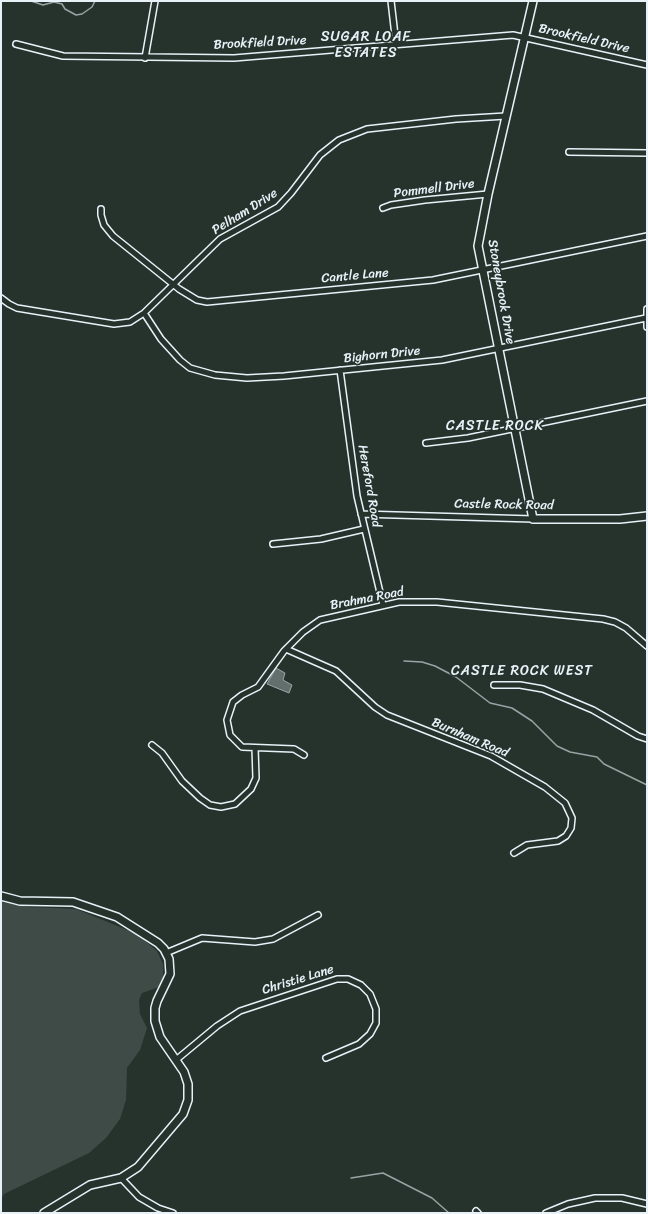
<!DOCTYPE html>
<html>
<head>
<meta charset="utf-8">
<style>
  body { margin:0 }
  #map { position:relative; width:648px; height:1214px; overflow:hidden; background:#26332d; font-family:Sriracha,sans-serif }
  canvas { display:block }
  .frame { position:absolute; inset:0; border:2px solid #e8f1f8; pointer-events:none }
</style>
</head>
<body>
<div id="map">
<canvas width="648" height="1214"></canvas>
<div class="frame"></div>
</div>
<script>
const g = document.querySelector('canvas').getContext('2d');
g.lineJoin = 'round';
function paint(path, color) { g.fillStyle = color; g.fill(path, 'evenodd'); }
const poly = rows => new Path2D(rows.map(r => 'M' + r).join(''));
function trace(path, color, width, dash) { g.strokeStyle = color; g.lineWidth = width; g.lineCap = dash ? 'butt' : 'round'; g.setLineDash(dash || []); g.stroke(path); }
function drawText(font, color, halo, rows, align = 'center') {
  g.font = font + ' Sriracha,sans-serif'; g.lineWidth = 3.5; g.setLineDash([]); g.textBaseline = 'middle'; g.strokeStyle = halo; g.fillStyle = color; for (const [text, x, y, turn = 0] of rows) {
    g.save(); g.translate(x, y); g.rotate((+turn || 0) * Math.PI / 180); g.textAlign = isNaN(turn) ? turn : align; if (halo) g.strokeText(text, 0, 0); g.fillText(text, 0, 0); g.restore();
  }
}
paint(poly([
  [1,902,29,907,76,909,137,934,157,951,163,964,163,980,159,987,142,993,139,1000,140,1014,147,1028,140,1050,127,1068,126,1100,120,1119,106,1138,89,1153,4,1194,1,1200]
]), '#3e4b47');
const water = poly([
  [276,668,285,673,283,680,292,685,289,693,267,684,276,668]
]);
paint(water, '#636f6d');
trace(water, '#98a3a5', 1);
trace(poly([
  [31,1,43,5,54,2,62,4,65,9,76,15,82,14,92,7,95,1],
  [404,661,422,662,435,666,456,677,490,703,512,708,532,721,557,746,570,752,597,757,604,764,647,785],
  [351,1178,383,1173,432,1198,449,1213]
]), '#98a3a5', 1.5);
const street = poly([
  [391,1,396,44],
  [16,44,63,56,234,58,513,35,647,65],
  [145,58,155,1],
  [569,152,647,153],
  [383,208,391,205,425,200,488,194],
  [101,209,101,215,104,225,113,236,179,289,197,300,207,302,433,280,647,236],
  [1,298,9,304,17,308,114,324,130,322,144,313,220,239,278,207,291,193,320,155,339,140,367,129,456,119,506,116],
  [647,309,647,327],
  [144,313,161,339,180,360,190,368,215,375,247,378,284,376,442,360,646,318],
  [340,370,357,496,383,605],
  [426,443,468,438,647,401],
  [361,514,533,519],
  [273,544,321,539,364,529],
  [286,649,336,671,375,707,387,715,491,756,545,787,565,803,572,818,571,828,566,836,558,841,527,845,514,853],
  [494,685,520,685,543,689,593,710,638,736,647,739],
  [152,745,162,753,182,781,200,798,210,805,221,807,235,804,251,789,256,778,255,748],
  [304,755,294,749,242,747,230,735,227,720,233,702,242,695,258,687,284,651,303,632,320,620,399,602,437,602,603,619,615,622,626,628,647,646],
  [166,953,202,938,255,942,273,939,318,915],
  [176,1060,217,1026,240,1011,337,979,348,979,361,985,370,994,376,1009,376,1023,370,1034,359,1044,326,1058],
  [121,1178,139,1197,158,1208,173,1213],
  [476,1211,478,1213],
  [546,1213,568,1204,595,1198,622,1198,647,1204]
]);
const secondary = poly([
  [533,1,488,194,478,246,533,519,620,519,647,516],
  [1,896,20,901,73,902,117,917,158,943,164,949,169,959,170,974,157,1001,155,1008,155,1021,160,1037,184,1072,188,1084,188,1100,183,1114,138,1167,121,1178,90,1185,44,1213]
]);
trace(street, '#e8f1f8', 8);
trace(secondary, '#e8f1f8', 10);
trace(street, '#26332d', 5);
trace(secondary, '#26332d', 7);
drawText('13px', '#e8f1f8', '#26332d', [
  ["Brookfield Drive",584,39,13],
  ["Brookfield Drive",260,43,-3],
  ["Pommell Drive",434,189,-7],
  ["Pelham Drive",245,212,-32],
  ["Cantle Lane",355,276,-5],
  ["Stoneybrook Drive",501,292,80],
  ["Bighorn Drive",382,355,-6],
  ["Hereford Road",369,486,80],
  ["Castle Rock Road",504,505,1],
  ["Brahma Road",367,599,-11],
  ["Burnham Road",470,738,23],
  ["Christie Lane",298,980,-17]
]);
g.letterSpacing = '1px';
drawText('14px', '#e8f1f8', '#26332d', [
  ["SUGAR LOAF",366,37],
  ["ESTATES",366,53],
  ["CASTLE ROCK",495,426],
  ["CASTLE ROCK WEST",522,671]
]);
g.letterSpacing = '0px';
</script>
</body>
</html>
